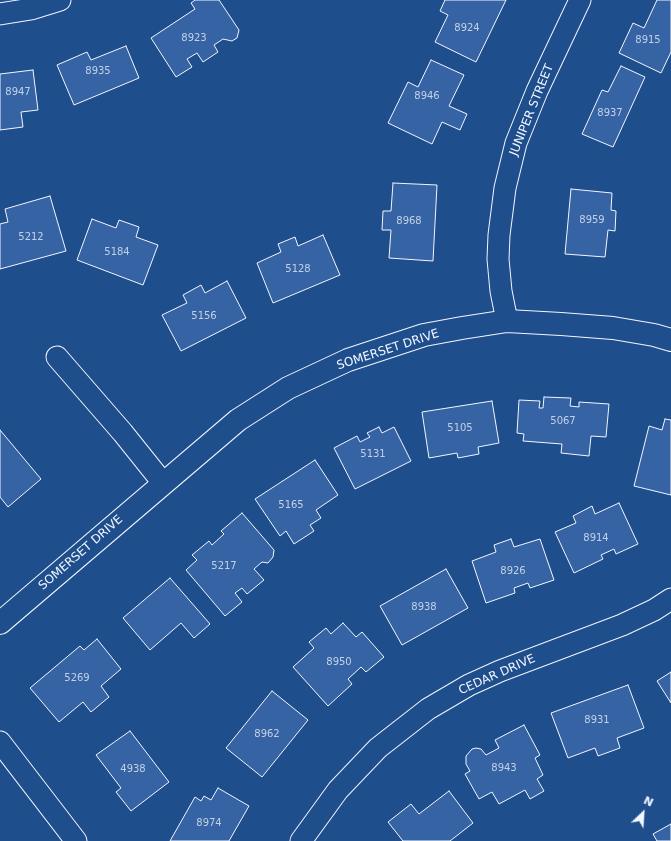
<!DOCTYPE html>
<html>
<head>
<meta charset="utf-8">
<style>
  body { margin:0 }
  #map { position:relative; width:671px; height:841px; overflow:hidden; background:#1f4e8c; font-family:"DejaVu Sans",sans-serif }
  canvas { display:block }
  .north { position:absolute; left:623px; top:793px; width:40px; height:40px; -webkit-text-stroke:3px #1f4e8c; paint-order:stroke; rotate:25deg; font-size:11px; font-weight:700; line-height:16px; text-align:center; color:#f2f6ff }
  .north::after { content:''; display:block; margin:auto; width:14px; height:18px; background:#f2f6ff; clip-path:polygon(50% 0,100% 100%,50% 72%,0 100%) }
</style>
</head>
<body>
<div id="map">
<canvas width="671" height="841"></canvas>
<div class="north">N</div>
</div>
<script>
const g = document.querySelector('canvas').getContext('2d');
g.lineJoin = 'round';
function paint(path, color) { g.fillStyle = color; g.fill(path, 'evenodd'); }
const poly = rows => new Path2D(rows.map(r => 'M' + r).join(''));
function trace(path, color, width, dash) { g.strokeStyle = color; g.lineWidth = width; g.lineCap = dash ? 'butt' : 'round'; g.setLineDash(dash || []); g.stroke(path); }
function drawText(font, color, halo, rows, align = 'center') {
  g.font = font + ' "DejaVu Sans",sans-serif'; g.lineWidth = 3; g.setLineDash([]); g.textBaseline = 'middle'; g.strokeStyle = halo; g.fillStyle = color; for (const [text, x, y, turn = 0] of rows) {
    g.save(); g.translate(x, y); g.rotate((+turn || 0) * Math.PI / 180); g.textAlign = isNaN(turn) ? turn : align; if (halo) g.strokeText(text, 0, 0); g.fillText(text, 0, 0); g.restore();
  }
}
const building = poly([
  [195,0,219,0,239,30,237,38,232,41,223,39,214,45,218,52,203,62,197,53,187,59,192,67,176,77,151,38,195,9,191,3,195,0],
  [445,0,506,0,476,62,435,42,448,15,440,11,445,0],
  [657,0,671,0,671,52,661,73,619,53,633,23,644,28,657,0],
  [126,46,139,78,74,105,57,65,87,52,91,60,126,46],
  [431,60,464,75,449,106,467,114,460,130,442,122,432,144,388,123,408,82,418,87,431,60],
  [621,66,645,77,613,147,582,134,602,90,608,92,621,66],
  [33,70,38,110,21,112,23,127,0,130,0,74,33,70],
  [393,183,437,185,433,261,389,258,391,230,382,230,383,211,391,211,393,183],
  [571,189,612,193,611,210,616,211,615,231,608,230,605,257,565,254,571,189],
  [50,196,66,251,0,269,0,224,8,222,5,209,50,196],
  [92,219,116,228,119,220,139,227,136,237,158,245,143,285,77,260,92,219],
  [323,235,340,275,273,303,257,263,281,252,278,244,295,237,298,246,323,235],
  [227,281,246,318,181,351,162,315,187,303,183,295,201,285,205,293,227,281],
  [544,397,571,398,570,406,579,407,579,402,609,404,606,437,591,436,589,456,561,453,562,444,523,441,524,434,517,433,519,400,540,401,539,408,543,408,544,397],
  [492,401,499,443,478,447,479,454,458,458,457,453,429,458,422,412,492,401],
  [665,419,671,420,671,495,634,486,649,426,662,430,665,419],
  [379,427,382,433,394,427,411,461,355,489,334,448,357,436,360,442,370,437,367,433,379,427],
  [0,430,41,479,8,507,0,497,0,430],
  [315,460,338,495,316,510,321,518,310,525,314,531,294,544,286,531,280,536,255,499,315,460],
  [619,503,638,544,616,554,614,549,601,555,603,559,574,573,555,532,576,523,573,516,592,506,595,514,619,503],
  [242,513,274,550,273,557,268,563,262,562,254,569,264,580,247,594,242,588,235,593,242,602,225,616,186,570,197,560,192,555,209,541,212,545,224,534,221,531,242,513],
  [511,539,514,547,540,539,554,580,530,588,528,583,514,588,515,593,486,603,472,561,496,552,494,545,511,539],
  [446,569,468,608,402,645,380,606,446,569],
  [170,578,210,624,194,638,181,623,150,650,123,618,170,578],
  [343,623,356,637,362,632,384,657,366,672,361,667,348,679,352,684,328,706,293,667,314,648,309,642,326,628,331,634,343,623],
  [97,639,121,669,101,686,109,697,91,712,83,702,59,722,30,688,80,646,84,650,97,639],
  [671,672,671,703,657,681,671,672],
  [628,685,644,728,617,738,620,748,598,756,595,748,568,758,551,713,628,685],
  [272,691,308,720,262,777,226,748,272,691],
  [524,725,540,755,535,758,543,775,537,779,544,791,530,799,525,790,499,804,492,792,479,799,465,774,470,771,466,764,466,756,472,749,476,748,481,749,486,755,499,748,495,740,524,725],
  [130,731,169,782,131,811,116,792,121,788,96,755,130,731],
  [218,788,249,806,229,841,170,841,195,797,201,801,204,796,211,800,218,788],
  [449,791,473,823,450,841,403,841,388,822,411,804,419,814,449,791],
  [671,824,671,841,657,841,653,834,671,824]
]);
paint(building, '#3563a3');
trace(building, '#f2f6ff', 1);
const minor = poly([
  [0,14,31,9,60,0],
  [507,321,501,291,498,259,499,235,505,188,516,143,537,91,580,0],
  [57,357,123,433,163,483],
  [0,742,76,841],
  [301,841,338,790,378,748,428,709,469,685,500,671,622,625,654,610,671,599]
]);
const tertiary = poly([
  [0,623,238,420,288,388,348,360,424,335,462,328,507,321,561,324,613,328,654,335,671,340]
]);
trace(minor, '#f2f6ff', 23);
trace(tertiary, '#f2f6ff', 24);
trace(minor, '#1f4e8c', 21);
trace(tertiary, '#1f4e8c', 22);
drawText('10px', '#c3d1e8', null, [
  ["8924",467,28],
  ["8923",194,38],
  ["8915",648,40],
  ["8935",98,71],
  ["8947",18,92],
  ["8946",427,96],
  ["8937",610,113],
  ["8959",592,220],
  ["8968",409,221],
  ["5212",31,237],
  ["5184",117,252],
  ["5128",298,269],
  ["5156",204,316],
  ["5067",563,421],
  ["5105",460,428],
  ["5131",373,454],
  ["5165",291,505],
  ["8914",596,538],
  ["5217",224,566],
  ["8926",513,571],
  ["8938",424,607],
  ["8950",339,662],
  ["5269",77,678],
  ["8931",597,720],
  ["8962",267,734],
  ["8943",504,768],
  ["4938",133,769],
  ["8974",209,823]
]);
drawText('12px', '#f2f6ff', '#1f4e8c', [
  ["JUNIPER STREET",532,110,-68],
  ["SOMERSET DRIVE",388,350,-18],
  ["SOMERSET DRIVE",81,553,-41],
  ["CEDAR DRIVE",497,675,-24]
]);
</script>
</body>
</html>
